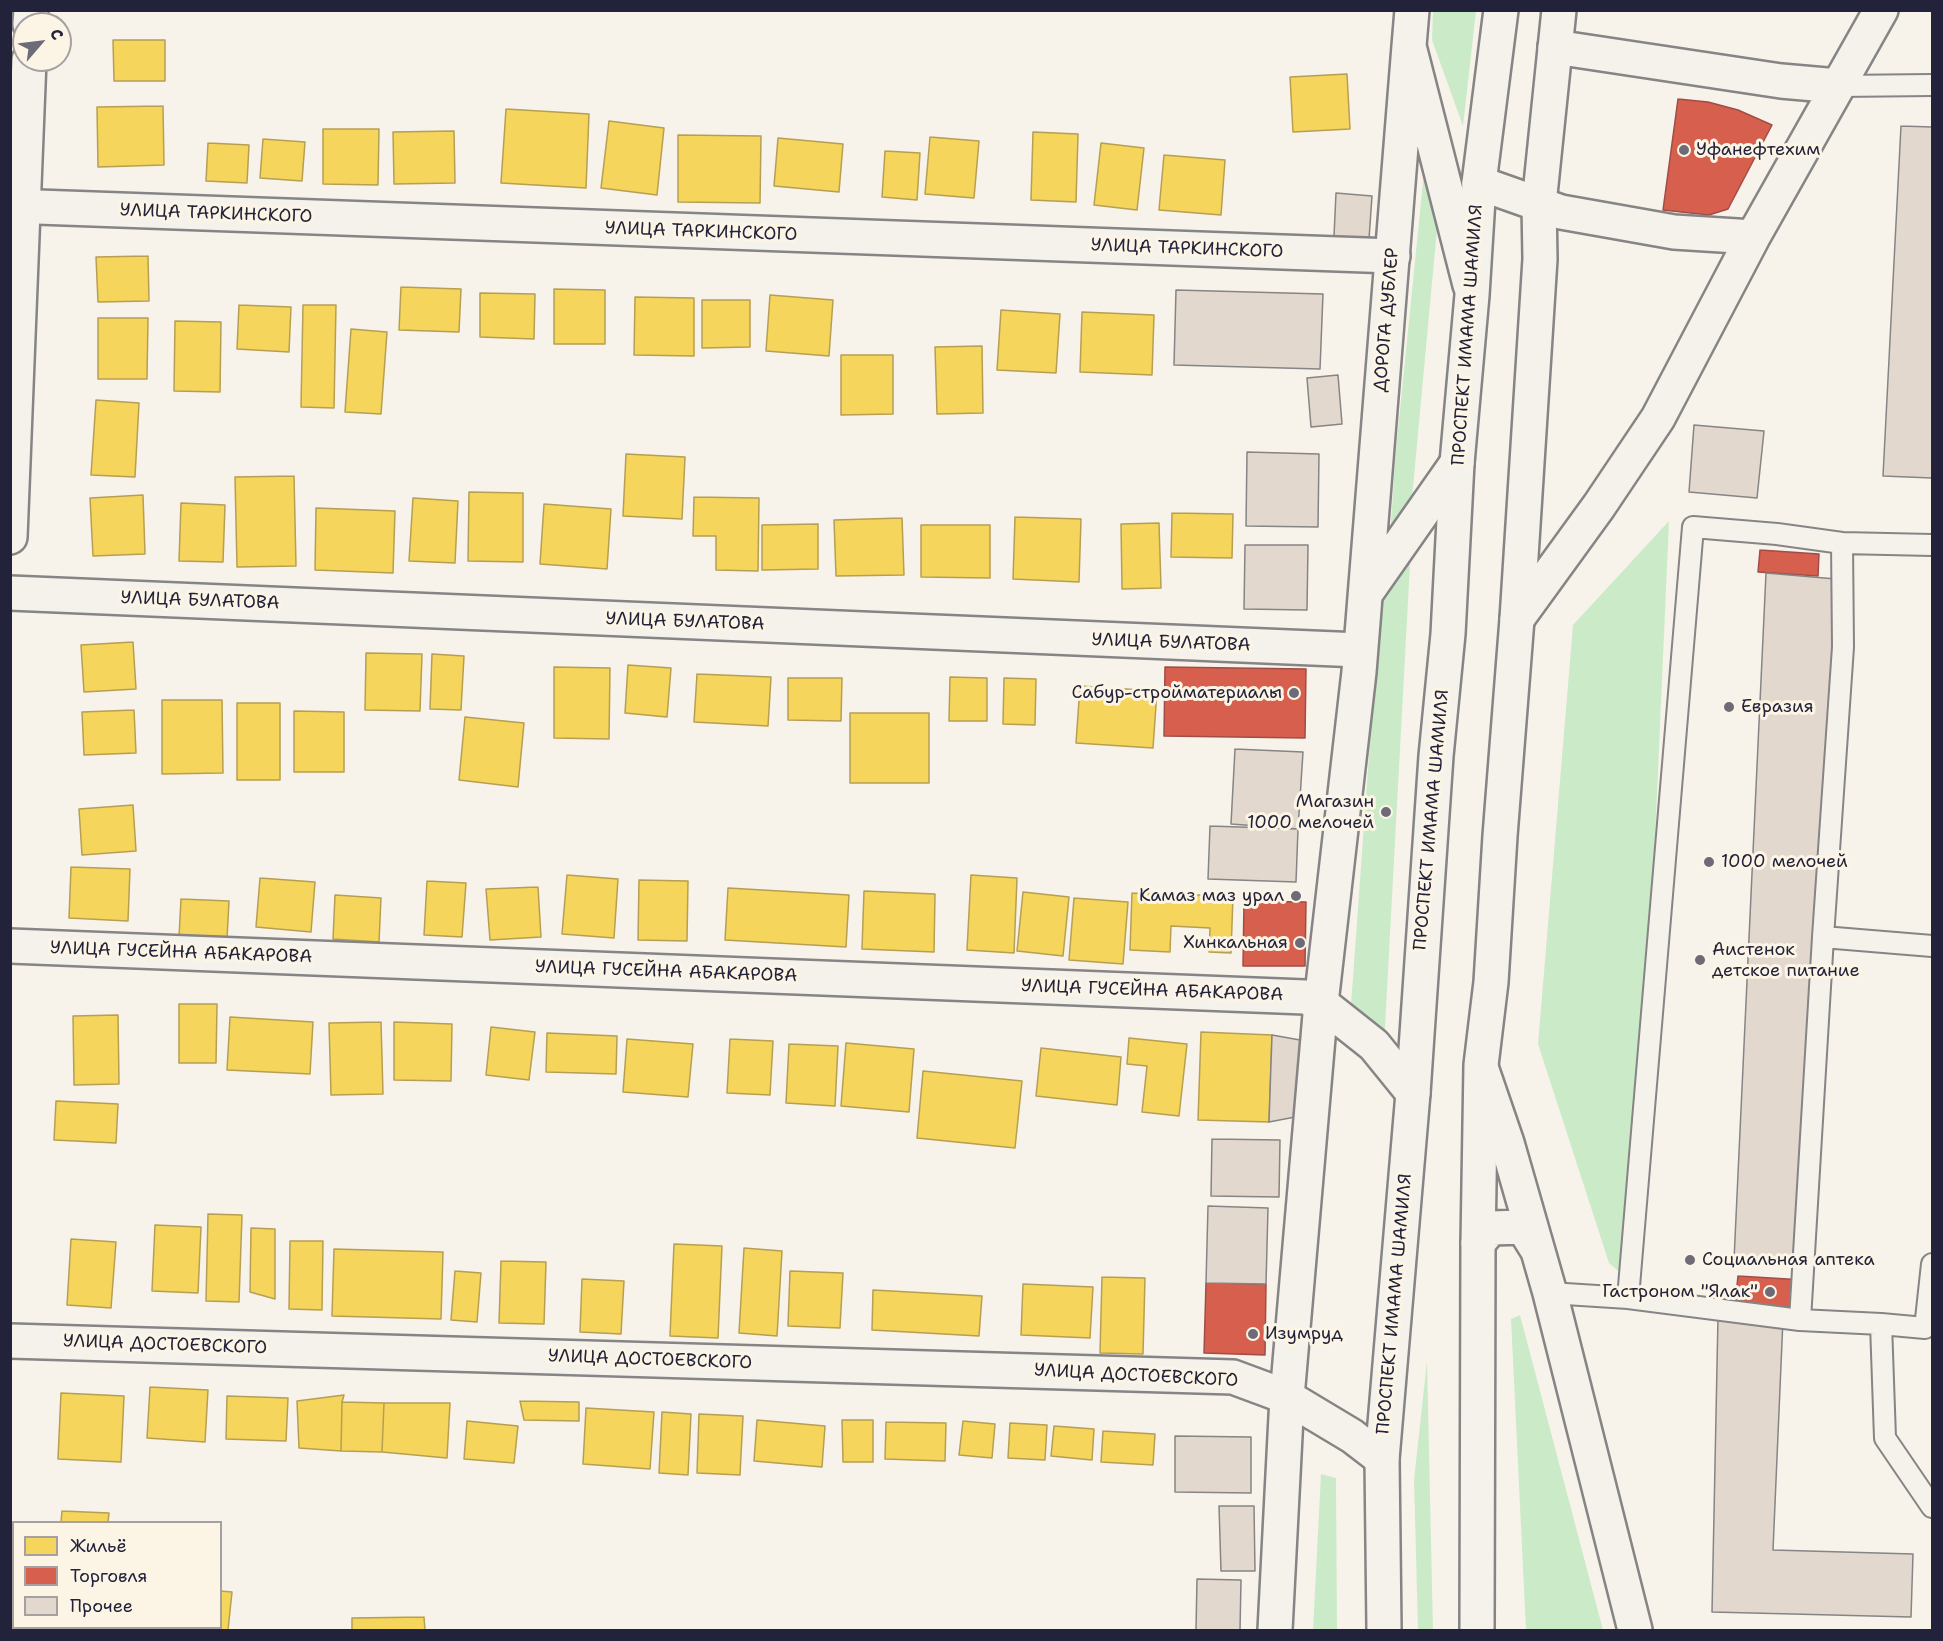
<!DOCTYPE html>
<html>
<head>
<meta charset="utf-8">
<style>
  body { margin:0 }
  #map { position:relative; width:1943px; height:1641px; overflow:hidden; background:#f7f3ea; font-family:"Shantell Sans",sans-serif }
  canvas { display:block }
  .frame { position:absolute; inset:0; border:12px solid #22223b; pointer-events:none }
  .legend { position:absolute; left:12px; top:1521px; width:210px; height:108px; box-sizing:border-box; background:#fcf5e5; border:2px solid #a5a1a1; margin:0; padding:8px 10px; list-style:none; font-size:18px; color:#22223b }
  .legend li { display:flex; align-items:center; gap:12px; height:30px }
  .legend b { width:30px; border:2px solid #a5a1a1 }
  .north { position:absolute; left:12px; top:12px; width:60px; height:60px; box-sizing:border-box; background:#fcf5e5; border:2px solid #a5a1a1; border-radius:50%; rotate:62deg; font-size:16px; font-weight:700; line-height:24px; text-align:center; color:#22223b }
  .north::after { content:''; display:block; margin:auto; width:21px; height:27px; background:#6d6b78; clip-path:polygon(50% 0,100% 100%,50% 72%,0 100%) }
</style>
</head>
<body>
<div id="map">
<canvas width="1943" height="1641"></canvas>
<div class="frame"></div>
<ul class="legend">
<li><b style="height:16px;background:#f6d55c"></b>Жильё</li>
<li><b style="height:16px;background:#d6604d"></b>Торговля</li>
<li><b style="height:16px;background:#e3d8cd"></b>Прочее</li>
</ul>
<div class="north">С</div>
</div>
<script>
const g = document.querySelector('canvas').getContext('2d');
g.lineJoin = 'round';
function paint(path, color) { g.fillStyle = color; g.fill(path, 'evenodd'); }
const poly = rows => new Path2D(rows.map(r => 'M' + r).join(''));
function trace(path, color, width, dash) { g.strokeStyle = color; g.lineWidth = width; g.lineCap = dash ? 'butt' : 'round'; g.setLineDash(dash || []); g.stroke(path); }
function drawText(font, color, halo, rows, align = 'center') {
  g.font = font + ' "Shantell Sans",sans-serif'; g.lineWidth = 6; g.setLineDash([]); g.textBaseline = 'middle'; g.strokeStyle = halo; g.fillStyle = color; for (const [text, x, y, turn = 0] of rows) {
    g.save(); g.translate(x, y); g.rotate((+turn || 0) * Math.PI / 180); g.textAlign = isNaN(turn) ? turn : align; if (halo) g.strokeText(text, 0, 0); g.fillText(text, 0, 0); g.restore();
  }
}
paint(poly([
  [1433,11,1476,11,1463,126,1432,40],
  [1426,152,1441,186,1411,509,1390,539,1395,460],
  [1669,521,1636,1270,1624,1276,1609,1263,1538,1044,1573,625],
  [1411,546,1384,1045,1351,1005,1381,589],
  [1520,1315,1603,1630,1526,1630,1511,1319],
  [1427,1361,1433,1630,1418,1630,1414,1480],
  [1321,1474,1336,1478,1337,1630,1313,1630]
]), '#cbebc8');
const homes = poly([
  [113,40,165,40,165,81,114,81,113,40],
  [1347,74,1350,129,1293,132,1290,77,1347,74],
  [163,106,164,165,98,167,97,107,163,106],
  [506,109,589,114,586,188,501,183,506,109],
  [609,121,664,128,657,195,601,188,609,121],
  [323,129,379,129,378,185,323,184,323,129],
  [454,131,455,183,394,184,393,132,454,131],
  [1033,132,1078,134,1076,202,1031,200,1033,132],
  [678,135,761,136,760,203,678,202,678,135],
  [930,137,979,141,974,198,925,194,930,137],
  [778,138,843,144,839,192,774,186,778,138],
  [263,139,305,142,302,181,260,178,263,139],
  [208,143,249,145,247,183,206,181,208,143],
  [1101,143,1144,148,1137,210,1094,205,1101,143],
  [885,151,920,153,917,200,882,197,885,151],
  [1164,155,1225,160,1221,215,1159,210,1164,155],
  [148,256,149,301,98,302,96,257,148,256],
  [401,287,461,289,459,332,399,330,401,287],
  [554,289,605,290,605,344,554,344,554,289],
  [480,293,535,294,534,339,480,337,480,293],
  [770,295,833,300,829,356,766,351,770,295],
  [635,297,694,298,694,356,634,355,635,297],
  [702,300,750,300,750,347,702,348,702,300],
  [239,305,291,307,289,352,237,349,239,305],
  [303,305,336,305,334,408,301,407,303,305],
  [1001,310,1060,314,1056,373,997,370,1001,310],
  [1082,312,1154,315,1152,375,1080,372,1082,312],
  [98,318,148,318,147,379,98,379,98,318],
  [175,321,221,322,220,392,174,391,175,321],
  [351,329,387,332,381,414,345,412,351,329],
  [982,346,983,413,937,414,935,347,982,346],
  [841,355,893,355,893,414,841,415,841,355],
  [96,400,139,403,135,477,91,475,96,400],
  [626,454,685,457,682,519,623,516,626,454],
  [294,476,296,566,237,567,235,477,294,476],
  [469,492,523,493,523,562,468,561,469,492],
  [143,495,145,554,93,556,90,498,143,495],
  [694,497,759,498,758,571,716,570,716,536,693,536,694,497],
  [413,498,458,501,455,563,409,561,413,498],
  [181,503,225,505,223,562,179,561,181,503],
  [544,504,611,509,607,569,540,564,544,504],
  [316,508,395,511,393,573,315,570,316,508],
  [1172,513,1233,514,1232,558,1171,557,1172,513],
  [1015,517,1081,519,1079,582,1013,579,1015,517],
  [902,518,904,575,836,576,834,520,902,518],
  [1159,523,1161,588,1122,589,1121,524,1159,523],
  [818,524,818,569,762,570,762,525,818,524],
  [921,525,990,525,990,578,921,577,921,525],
  [133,642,136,689,84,692,81,645,133,642],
  [366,653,422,654,420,711,365,710,366,653],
  [432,654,464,656,461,710,430,709,432,654],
  [628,665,671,668,667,717,625,713,628,665],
  [554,667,610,668,609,739,554,738,554,667],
  [697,674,771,677,768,726,694,722,697,674],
  [950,677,987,678,987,721,949,721,950,677],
  [788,678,842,678,841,721,788,720,788,678],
  [1004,678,1036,679,1035,725,1003,724,1004,678],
  [1080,686,1157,691,1153,748,1076,743,1080,686],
  [162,700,222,700,223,773,162,774,162,700],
  [237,703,280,703,280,780,237,780,237,703],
  [134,710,136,753,84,755,82,712,134,710],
  [294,711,344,712,344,772,294,772,294,711],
  [850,713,929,713,929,783,850,783,850,713],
  [465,717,524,723,518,787,459,780,465,717],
  [133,805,136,851,82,855,79,809,133,805],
  [71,867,130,869,128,921,69,918,71,867],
  [567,875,618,879,614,938,562,934,567,875],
  [971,875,1017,878,1014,953,967,950,971,875],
  [260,878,315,882,311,932,256,927,260,878],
  [639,880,688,881,687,941,638,940,639,880],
  [427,881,466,883,462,937,424,935,427,881],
  [538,887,541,937,490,940,486,889,538,887],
  [728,888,849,895,846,947,725,940,728,888],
  [864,891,935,894,934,952,862,949,864,891],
  [1023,892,1069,897,1063,956,1017,951,1023,892],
  [1132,893,1233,896,1231,953,1209,952,1210,928,1171,926,1170,952,1130,950,1132,893],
  [335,895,381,898,379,942,333,939,335,895],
  [1074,898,1128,902,1123,964,1069,960,1074,898],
  [181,899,229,901,227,939,179,937,181,899],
  [179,1004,217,1004,216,1063,179,1063,179,1004],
  [118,1015,119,1084,74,1085,73,1016,118,1015],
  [230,1017,313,1022,310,1074,227,1070,230,1017],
  [381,1022,383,1094,331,1095,329,1023,381,1022],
  [394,1022,452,1024,451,1081,394,1080,394,1022],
  [491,1027,535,1032,529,1080,486,1075,491,1027],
  [1201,1032,1272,1035,1269,1122,1198,1120,1201,1032],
  [547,1033,617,1036,616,1074,546,1072,547,1033],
  [1129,1038,1187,1044,1179,1116,1142,1112,1147,1066,1127,1064,1129,1038],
  [627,1039,693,1044,688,1097,623,1092,627,1039],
  [730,1039,773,1041,770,1095,727,1093,730,1039],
  [846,1043,914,1049,909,1112,841,1106,846,1043],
  [789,1044,838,1046,835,1106,786,1103,789,1044],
  [1041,1048,1121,1057,1117,1105,1036,1096,1041,1048],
  [923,1071,1022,1081,1015,1148,917,1138,923,1071],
  [56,1101,118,1104,116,1143,54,1140,56,1101],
  [208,1214,242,1215,239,1302,206,1301,208,1214],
  [155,1225,201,1227,198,1293,152,1291,155,1225],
  [251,1228,275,1229,275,1299,250,1292,251,1228],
  [71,1239,116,1242,111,1308,67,1305,71,1239],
  [290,1241,323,1241,322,1310,289,1309,290,1241],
  [674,1244,722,1246,718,1338,670,1336,674,1244],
  [744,1248,782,1251,777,1336,739,1333,744,1248],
  [334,1249,443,1252,441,1319,332,1316,334,1249],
  [501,1261,546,1262,544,1324,499,1323,501,1261],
  [455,1271,481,1273,477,1322,451,1320,455,1271],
  [790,1271,843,1273,840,1328,788,1326,790,1271],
  [1102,1277,1145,1278,1143,1354,1100,1353,1102,1277],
  [582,1279,624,1281,621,1334,580,1332,582,1279],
  [1023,1284,1093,1287,1090,1338,1021,1335,1023,1284],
  [873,1290,982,1296,979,1336,872,1330,873,1290],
  [150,1387,208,1390,205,1442,147,1438,150,1387],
  [61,1393,124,1396,121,1462,58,1459,61,1393],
  [344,1395,342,1402,341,1451,299,1448,297,1401,344,1395],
  [227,1396,288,1398,286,1441,226,1439,227,1396],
  [520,1401,579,1402,579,1421,524,1420,520,1401],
  [342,1402,384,1403,382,1452,341,1451,342,1402],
  [384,1403,450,1403,447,1458,382,1452,384,1403],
  [586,1408,654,1412,650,1469,583,1464,586,1408],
  [662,1412,691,1414,688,1475,659,1473,662,1412],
  [699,1414,743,1416,740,1475,697,1473,699,1414],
  [757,1420,825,1426,822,1467,754,1461,757,1420],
  [842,1420,873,1420,873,1462,843,1462,842,1420],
  [467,1421,518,1426,514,1463,464,1459,467,1421],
  [963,1421,995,1424,992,1458,959,1455,963,1421],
  [886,1422,946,1423,945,1461,885,1459,886,1422],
  [1010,1423,1047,1425,1045,1460,1008,1458,1010,1423],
  [1054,1426,1094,1429,1092,1460,1051,1456,1054,1426],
  [1103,1431,1155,1434,1153,1465,1101,1462,1103,1431],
  [62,1511,109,1513,108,1522,61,1522,62,1511],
  [220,1591,232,1592,228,1630,188,1630,189,1628,220,1628,220,1591],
  [424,1617,425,1630,352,1630,352,1618,424,1617],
  [43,1628,93,1628,93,1630,43,1630,43,1628]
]);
paint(homes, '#f6d55c');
trace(homes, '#b69f52', 1.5);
const shops = poly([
  [1678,99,1708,102,1738,110,1772,125,1728,209,1709,215,1663,210,1678,99],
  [1760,550,1819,554,1818,576,1758,572,1760,550],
  [1165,667,1306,669,1305,738,1164,736,1165,667],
  [1244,901,1306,902,1305,966,1243,966,1244,901],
  [1738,1276,1804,1280,1803,1308,1735,1304,1738,1276],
  [1206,1283,1266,1284,1265,1355,1204,1353,1206,1283]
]);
paint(shops, '#d6604d');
trace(shops, '#a04d48', 1.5);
const building = poly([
  [1901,126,1932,127,1932,478,1883,476,1901,126],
  [1336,193,1372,196,1369,239,1334,236,1336,193],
  [1176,290,1323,294,1320,369,1174,365,1176,290],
  [1338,375,1342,424,1311,427,1307,378,1338,375],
  [1694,425,1764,431,1757,498,1689,492,1694,425],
  [1247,452,1319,454,1318,527,1246,526,1247,452],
  [1245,545,1308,545,1307,610,1244,609,1245,545],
  [1766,573,1836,579,1800,1263,1734,1260,1766,573],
  [1235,749,1303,752,1298,829,1231,824,1235,749],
  [1210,826,1298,829,1296,882,1208,879,1210,826],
  [1272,1035,1300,1040,1295,1117,1269,1122,1272,1035],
  [1212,1139,1280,1140,1279,1197,1211,1196,1212,1139],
  [1208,1206,1268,1208,1266,1284,1206,1283,1208,1206],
  [1718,1317,1783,1319,1773,1550,1913,1554,1911,1617,1712,1612,1718,1317],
  [1175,1436,1251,1437,1251,1493,1175,1492,1175,1436],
  [1219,1506,1254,1506,1255,1571,1221,1571,1219,1506],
  [1197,1579,1241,1580,1240,1630,1196,1630,1197,1579]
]);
paint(building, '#e3d8cd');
trace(building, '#868485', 1.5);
const service = poly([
  [1838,86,1932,85],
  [1823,937,1843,647,1842,543],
  [1550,1293,1628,1298,1800,1320,1881,1324,1885,1438,1932,1507],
  [1628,1298,1693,527,1777,534,1842,543,1932,545],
  [1800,1320,1823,937,1932,946],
  [1881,1324,1925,1328,1932,1264]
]);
const minor = poly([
  [10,206,1393,256],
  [10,593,1360,650],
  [10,946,1305,997,1321,1003],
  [10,1341,1233,1377,1287,1397]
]);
const secondary = poly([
  [1412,10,1409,46,1470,285],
  [30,24,31,10],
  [1555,47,1781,81,1838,86],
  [1479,183,1561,212,1674,232,1753,237],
  [10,537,29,60],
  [1366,593,1457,463],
  [1517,619,1599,506,1658,418,1753,237,1881,10],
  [1321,1003,1374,1045,1413,1093],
  [1482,1070,1507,1143,1550,1293,1635,1630],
  [1478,1243,1491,1228,1523,1227,1538,1251],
  [1287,1397,1352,1436,1382,1459],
  [1275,1630,1287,1397,1321,1003,1359,672,1409,46]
]);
const primary = poly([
  [1384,1630,1382,1459,1413,1093,1436,756,1448,634,1457,463,1472,295,1479,183,1501,10],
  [1477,1630,1478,1243,1481,1065,1491,982,1500,836,1517,619,1540,259,1539,204,1559,10]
]);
trace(service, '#868485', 24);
trace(minor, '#868485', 38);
trace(secondary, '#868485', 38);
trace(primary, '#868485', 38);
trace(service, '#f5f2ec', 20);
trace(minor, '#f5f2ec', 33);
trace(secondary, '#f5f2ec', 33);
trace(primary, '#f5f2ec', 33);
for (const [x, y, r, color] of [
  [1684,150,6,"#6d6b78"],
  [1294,693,6,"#6d6b78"],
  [1729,707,6,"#6d6b78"],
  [1386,812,6,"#6d6b78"],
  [1709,862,6,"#6d6b78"],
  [1296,896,6,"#6d6b78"],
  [1300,943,6,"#6d6b78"],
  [1700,960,6,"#6d6b78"],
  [1690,1260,6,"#6d6b78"],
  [1770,1292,6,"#6d6b78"],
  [1253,1334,6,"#6d6b78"]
]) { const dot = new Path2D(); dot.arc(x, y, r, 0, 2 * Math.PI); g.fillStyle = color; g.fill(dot); trace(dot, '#fcf5e5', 2); }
drawText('18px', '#22223b', '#fcf5e5', [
  ["Уфанефтехим",1696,150],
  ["Сабур-стройматериалы",1282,693,"right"],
  ["Евразия",1741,707],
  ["Магазин",1374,802,"right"],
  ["1000 мелочей",1374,823,"right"],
  ["1000 мелочей",1721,862],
  ["Камаз маз урал",1284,896,"right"],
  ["Хинкальная",1288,943,"right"],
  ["Аистенок",1712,950],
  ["детское питание",1712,971],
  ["Социальная аптека",1702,1260],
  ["Гастроном \"Ялак\"",1758,1292,"right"],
  ["Изумруд",1265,1334]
], 'left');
drawText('18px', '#22223b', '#fcf5e5', [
  ["УЛИЦА ТАРКИНСКОГО",216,214,2],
  ["УЛИЦА ТАРКИНСКОГО",701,232,2],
  ["УЛИЦА ТАРКИНСКОГО",1187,249,2],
  ["ДОРОГА ДУБЛЕР",1387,320,-85],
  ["ПРОСПЕКТ ИМАМА ШАМИЛЯ",1468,335,-86],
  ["УЛИЦА БУЛАТОВА",200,601,2],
  ["УЛИЦА БУЛАТОВА",685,622,2],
  ["УЛИЦА БУЛАТОВА",1171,643,2],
  ["ПРОСПЕКТ ИМАМА ШАМИЛЯ",1432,820,-85],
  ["УЛИЦА ГУСЕЙНА АБАКАРОВА",181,953,2],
  ["УЛИЦА ГУСЕЙНА АБАКАРОВА",666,972,2],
  ["УЛИЦА ГУСЕЙНА АБАКАРОВА",1152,991,2],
  ["ПРОСПЕКТ ИМАМА ШАМИЛЯ",1395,1304,-85],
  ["УЛИЦА ДОСТОЕВСКОГО",165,1345,2],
  ["УЛИЦА ДОСТОЕВСКОГО",650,1360,2],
  ["УЛИЦА ДОСТОЕВСКОГО",1136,1376,3]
]);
</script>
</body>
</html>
